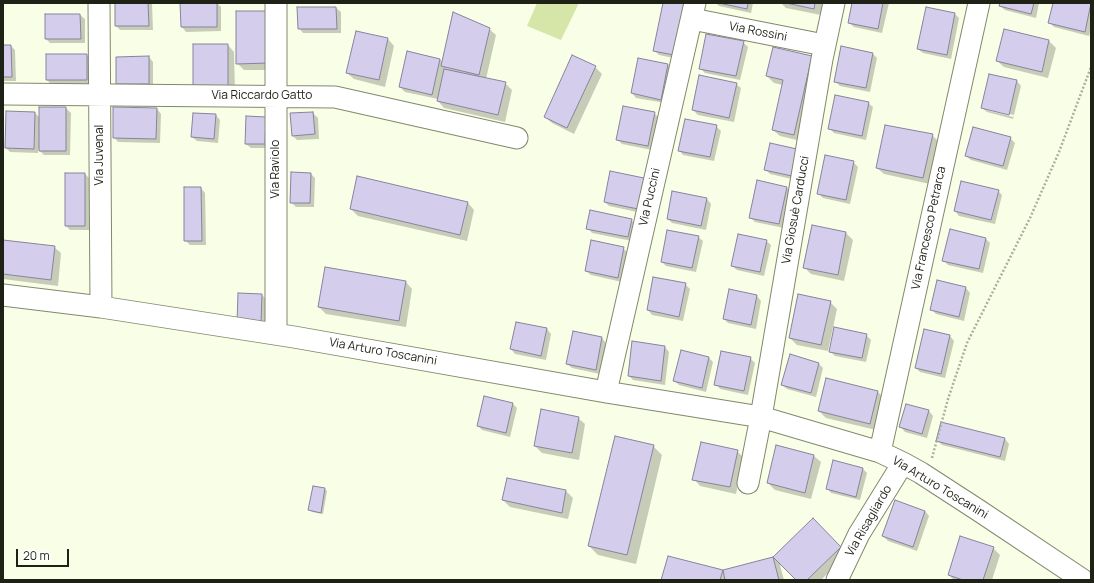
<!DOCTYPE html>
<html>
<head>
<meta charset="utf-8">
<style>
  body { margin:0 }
  #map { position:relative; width:1094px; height:583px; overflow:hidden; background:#f8ffe6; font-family:Manrope,sans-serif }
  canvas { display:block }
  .frame { position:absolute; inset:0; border:4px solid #1e2116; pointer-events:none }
  .scale { position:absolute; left:16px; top:549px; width:53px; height:18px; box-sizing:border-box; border:2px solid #1e2116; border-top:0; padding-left:5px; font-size:12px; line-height:14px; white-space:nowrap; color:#1e2116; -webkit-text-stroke:3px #fff; paint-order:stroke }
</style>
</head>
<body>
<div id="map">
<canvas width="1094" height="583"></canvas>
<div class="frame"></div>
<div class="scale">20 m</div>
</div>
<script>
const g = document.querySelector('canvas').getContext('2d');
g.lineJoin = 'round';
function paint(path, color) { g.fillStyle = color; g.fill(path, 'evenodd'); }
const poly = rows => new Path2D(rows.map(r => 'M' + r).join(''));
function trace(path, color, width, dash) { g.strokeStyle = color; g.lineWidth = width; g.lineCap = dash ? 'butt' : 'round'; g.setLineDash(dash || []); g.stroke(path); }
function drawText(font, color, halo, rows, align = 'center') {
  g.font = font + ' Manrope,sans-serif'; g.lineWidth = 4; g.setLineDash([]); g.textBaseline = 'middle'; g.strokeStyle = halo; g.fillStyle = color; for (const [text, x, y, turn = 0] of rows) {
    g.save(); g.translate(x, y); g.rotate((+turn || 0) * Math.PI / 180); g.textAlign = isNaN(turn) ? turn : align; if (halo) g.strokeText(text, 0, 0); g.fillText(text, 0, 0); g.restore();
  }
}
paint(poly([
  [537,3,579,3,561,40,527,26]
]), '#d6e6a9');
paint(poly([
  [116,3,152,3,153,30,120,30,116,26],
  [181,3,217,3,221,7,221,31,186,32,182,27],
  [664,3,678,59,659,55,654,50],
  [716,3,753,3,751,13,719,6],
  [781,3,823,3,821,15,786,8],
  [853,3,889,3,882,33,854,27,849,23],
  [1001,3,1039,3,1036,18,1005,10,1000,6],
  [1054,3,1091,3,1091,29,1089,36,1054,27,1049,22],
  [336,8,341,12,341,33,303,33,299,28],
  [237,12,275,70,244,70,237,63],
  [955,14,959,18,951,59,923,53,918,49],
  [46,15,80,15,85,19,85,43,50,43,46,39],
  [489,29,496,35,486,79,505,83,512,90,505,122,444,108,438,101,438,99,405,92,400,87,440,59,443,63],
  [388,39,394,46,385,87,354,79,347,73],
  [1049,41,1056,48,1048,78,1004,67,997,61],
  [743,42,748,47,740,80,705,73,700,68],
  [228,45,234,52,235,92,201,92],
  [3,46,11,46,15,50,16,81,3,81],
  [873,54,877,58,870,92,840,86,835,81],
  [87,55,91,59,91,84,51,84,47,80],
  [149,57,153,62,153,88,121,88,117,84],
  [812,57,801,141,780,136,773,130,783,85,774,83,767,76],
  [668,65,672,69,665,103,636,98,632,93],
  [595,67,602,74,574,134,552,123,545,117],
  [1017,81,1021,86,1013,119,987,112,982,108],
  [986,108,1014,115,1013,117,986,110],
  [736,84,741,88,734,122,698,115,693,110],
  [868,103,873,107,866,140,834,133,829,128],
  [40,108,66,108,71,113,70,155,44,155,38,149,38,153,10,152,6,148,35,113,40,118],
  [157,109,161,114,160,143,118,142,114,137],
  [313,113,318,118,319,139,297,140,293,136],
  [654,113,659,118,652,150,622,144,617,139],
  [216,115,220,120,218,143,197,141,192,137],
  [265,118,269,148,251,148,246,144],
  [716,126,721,131,714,161,683,155,679,150],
  [932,135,939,142,930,184,884,174,877,168],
  [1010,138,1015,143,1007,170,971,160,966,156],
  [771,144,796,180,770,174,766,170],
  [853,162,858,167,850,204,823,198,818,193],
  [611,172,644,179,648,183,642,213,609,206,605,202],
  [66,174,85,174,90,179,89,230,70,230,66,226],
  [311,174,315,178,314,207,296,207,291,202],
  [201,188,205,193,206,245,190,245,185,240],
  [787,188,791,192,784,228,755,222,750,217],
  [998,191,1002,195,995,224,959,216,955,211],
  [707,199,711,204,706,230,672,223,668,219],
  [468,203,474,210,467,241,358,216,351,209],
  [631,220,636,224,632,241,592,233,588,228],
  [813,226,846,233,853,240,844,281,811,274,804,267],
  [951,230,986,239,990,243,983,273,948,265,943,260],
  [698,237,703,241,696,272,666,266,662,262],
  [3,241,54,247,61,253,58,286,3,279],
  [766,241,771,245,764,276,737,270,732,266],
  [623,248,628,253,622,282,591,275,586,271],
  [654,278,685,284,690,289,683,321,652,315,648,310],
  [406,282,412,289,406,327,326,314,319,307],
  [938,282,966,288,970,293,964,321,936,314,931,309],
  [730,291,757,296,761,301,756,329,728,323,724,319],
  [262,295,266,299,265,328,238,323],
  [830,302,837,309,828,351,797,345,790,338],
  [547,329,551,334,546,360,515,354,511,349],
  [925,330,950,336,954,341,945,378,920,372,916,368],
  [866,335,871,340,866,362,835,356,830,351],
  [602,338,606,343,600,374,572,368,567,364],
  [633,343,665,347,669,352,665,385,633,380,629,376],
  [790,356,819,364,823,368,816,397,787,389,782,385],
  [709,358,713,362,706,392,679,385,674,381],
  [750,358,755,363,748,395,720,389,716,384],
  [878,392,884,398,876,430,826,418,819,411],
  [485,397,513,404,517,408,510,437,482,430,478,426],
  [929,411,933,416,927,438,905,432,901,427],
  [578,418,585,424,579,460,542,453,535,446],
  [1005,439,1009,444,1005,461,942,445,937,440],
  [653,446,662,455,636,564,598,555,589,546],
  [737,451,744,458,736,494,700,486,694,479],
  [814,456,821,462,811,499,775,490,768,483],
  [863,469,867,473,860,500,831,493,827,488],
  [508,479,566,491,573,498,568,519,510,507,503,500],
  [325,489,327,491,323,514,312,512,310,510],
  [925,511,929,516,917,551,888,541,883,536],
  [813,519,847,554,821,580,797,580,779,561,784,580,663,580,723,571,774,558],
  [993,548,1000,555,992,580,954,580,949,575]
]), '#0003');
const building = poly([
  [115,3,148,3,149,26,115,26,115,3],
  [180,3,217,3,217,27,181,27,180,3],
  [663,3,685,3,674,55,653,51,663,3],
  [719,3,748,3,747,9,719,3],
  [786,3,815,3,814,9,786,3],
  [852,3,883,3,878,29,848,23,852,3],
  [1000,3,1034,3,1031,14,999,6,1000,3],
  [1053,3,1091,3,1085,32,1048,23,1053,3],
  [297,7,336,7,337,29,298,29,297,7],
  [926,7,955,13,947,55,917,49,926,7],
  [236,11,269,11,269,63,236,64,236,11],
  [453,12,490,28,479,75,441,66,453,12],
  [45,14,80,14,81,39,45,39,45,14],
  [1004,29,1049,40,1042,72,996,61,1004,29],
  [356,31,388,38,379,80,346,73,356,31],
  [706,34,744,41,736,76,699,69,706,34],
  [193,44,228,44,228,86,193,86,193,44],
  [3,45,11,45,12,77,3,77,3,45],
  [841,46,873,53,866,88,834,82,841,46],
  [773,47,812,56,794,135,772,130,783,80,766,76,773,47],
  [407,51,440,59,432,95,399,87,407,51],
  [46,54,87,54,87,80,46,80,46,54],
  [572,55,596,66,567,128,544,117,572,55],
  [149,56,149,84,116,84,116,57,149,56],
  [638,58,668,64,661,100,631,93,638,58],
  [444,69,506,82,498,115,437,101,444,69],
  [989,74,1017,80,1009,115,981,108,989,74],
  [699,75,737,83,729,118,692,110,699,75],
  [835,95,869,102,862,136,828,129,835,95],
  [623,106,655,112,648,146,616,140,623,106],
  [39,107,66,107,66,151,39,151,39,107],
  [113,107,157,108,156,139,113,138,113,107],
  [6,111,35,112,34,149,5,148,6,111],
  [313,112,315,134,292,136,290,113,313,112],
  [193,113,216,114,214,139,191,137,193,113],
  [246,116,266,117,265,144,245,144,246,116],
  [685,119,717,125,710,157,678,151,685,119],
  [885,125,933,134,923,178,876,168,885,125],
  [973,127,1011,137,1003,166,965,156,973,127],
  [770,143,797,149,792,176,764,170,770,143],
  [825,155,854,161,846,200,817,194,825,155],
  [610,171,644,178,638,209,604,202,610,171],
  [291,172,311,173,310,203,290,203,291,172],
  [65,173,85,173,85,226,65,226,65,173],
  [357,176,468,202,460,235,350,209,357,176],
  [757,180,787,187,779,224,749,218,757,180],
  [961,181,999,190,991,220,954,211,961,181],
  [184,187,201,187,202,241,184,241,184,187],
  [672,191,707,198,701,226,667,219,672,191],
  [590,210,632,219,628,237,586,229,590,210],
  [812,225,846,232,838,275,803,268,812,225],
  [950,229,986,238,979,269,942,261,950,229],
  [667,230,699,236,692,268,661,262,667,230],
  [738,234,767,240,760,272,731,266,738,234],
  [3,240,55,246,51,280,3,274,3,240],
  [591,240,624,247,618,278,585,271,591,240],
  [325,267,406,281,399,321,318,307,325,267],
  [653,277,686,283,679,317,647,310,653,277],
  [937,280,966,287,959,317,930,310,937,280],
  [729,289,757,295,751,325,723,319,729,289],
  [238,293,262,294,261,324,237,323,238,293],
  [798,294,831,301,821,345,789,338,798,294],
  [516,322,547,328,541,356,510,349,516,322],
  [834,327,867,334,862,358,829,352,834,327],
  [924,329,950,335,941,374,915,368,924,329],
  [573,331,602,337,596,370,566,364,573,331],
  [632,341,665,346,661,381,628,376,632,341],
  [681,350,709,357,702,388,673,381,681,350],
  [721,351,751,357,744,391,714,385,721,351],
  [790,354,819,363,811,393,781,385,790,354],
  [826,378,878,391,870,424,818,411,826,378],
  [484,396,513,403,506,433,477,426,484,396],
  [906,404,929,410,922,434,899,427,906,404],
  [541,409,579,417,572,453,534,446,541,409],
  [941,422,1005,438,1000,457,936,441,941,422],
  [615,436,654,445,627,555,588,546,615,436],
  [701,442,738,450,730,487,692,480,701,442],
  [776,445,814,455,805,493,767,483,776,445],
  [833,460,863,468,856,497,826,489,833,460],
  [507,478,566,490,562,513,502,500,507,478],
  [313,486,325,488,321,513,308,510,313,486],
  [895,500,925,511,913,547,882,536,895,500],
  [813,518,841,547,807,580,796,580,773,557,813,518],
  [960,536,994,547,983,580,963,580,948,575,960,536],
  [668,556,723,570,720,580,661,580,668,556],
  [773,557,779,580,725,580,723,570,773,557]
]);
paint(building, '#d4ceec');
trace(building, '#88829e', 1);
const street = poly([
  [99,3,101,307],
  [276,3,276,334],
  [692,19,824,45],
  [3,94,335,97,517,138],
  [3,295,101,307,294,337,606,392,761,417,880,452,903,463,921,473,978,510,1083,580],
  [606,392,695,3],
  [880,452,979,3],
  [748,483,761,417,822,59,834,3],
  [837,580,859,534,903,463]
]);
trace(street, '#81896d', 23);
trace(poly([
  [932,458,948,399,967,343,1030,218,1059,152,1091,67]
]), '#aab09c', 2.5, [2, 2]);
trace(street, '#fff', 21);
drawText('12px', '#1e2116', '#fff', [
  ["Via Rossini",758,32,11],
  ["Via Riccardo Gatto",262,96],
  ["Via Juvenal",100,155,-90],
  ["Via Raviolo",276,169,-90],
  ["Via Puccini",650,197,-77],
  ["Via Giosuè Carducci",796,210,-80],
  ["Via Francesco Petrarca",929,228,-78],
  ["Via Arturo Toscanini",383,352,10],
  ["Via Arturo Toscanini",940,488,31],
  ["Via Risagliardo",869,521,-60]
]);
</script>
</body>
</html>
